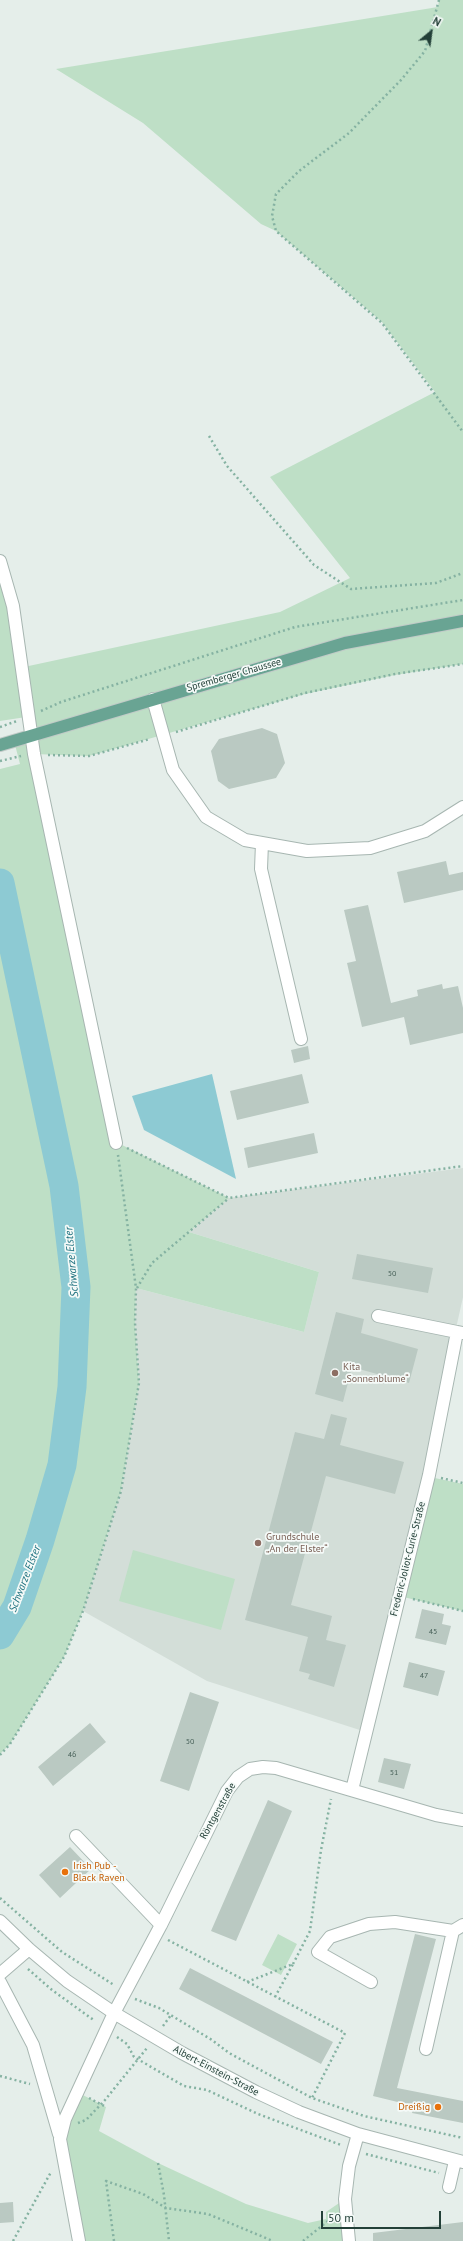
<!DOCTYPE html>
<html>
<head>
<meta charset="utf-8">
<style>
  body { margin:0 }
  #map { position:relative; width:463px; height:2241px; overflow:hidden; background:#e5eeea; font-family:"PT Sans",sans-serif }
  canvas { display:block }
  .north { position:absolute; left:411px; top:12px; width:40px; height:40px; -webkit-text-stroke:3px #f5faf8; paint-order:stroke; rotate:29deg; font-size:11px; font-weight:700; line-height:16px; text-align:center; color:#234038 }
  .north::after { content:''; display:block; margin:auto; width:14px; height:18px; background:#234038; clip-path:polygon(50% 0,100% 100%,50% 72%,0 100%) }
  .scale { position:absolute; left:321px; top:2211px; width:120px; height:18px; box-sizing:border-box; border:2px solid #234038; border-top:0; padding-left:5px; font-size:12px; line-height:14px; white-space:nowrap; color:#234038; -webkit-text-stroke:3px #f5faf8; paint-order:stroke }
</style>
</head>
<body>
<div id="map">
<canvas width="463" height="2241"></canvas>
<div class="north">N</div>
<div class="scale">50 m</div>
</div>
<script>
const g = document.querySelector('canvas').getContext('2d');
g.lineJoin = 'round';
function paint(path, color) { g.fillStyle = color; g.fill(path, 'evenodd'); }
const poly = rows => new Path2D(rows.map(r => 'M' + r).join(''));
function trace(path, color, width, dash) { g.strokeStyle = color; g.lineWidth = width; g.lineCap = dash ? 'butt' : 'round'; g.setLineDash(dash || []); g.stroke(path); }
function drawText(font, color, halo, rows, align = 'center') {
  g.font = font + ' "PT Sans",sans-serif'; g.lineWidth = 3.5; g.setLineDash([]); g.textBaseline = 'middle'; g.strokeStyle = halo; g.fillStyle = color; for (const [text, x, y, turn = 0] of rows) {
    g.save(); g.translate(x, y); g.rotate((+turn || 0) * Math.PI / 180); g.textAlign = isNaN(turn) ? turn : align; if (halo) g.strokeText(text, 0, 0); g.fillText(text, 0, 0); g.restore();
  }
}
paint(poly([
  [463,1168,463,1297,366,1732,207,1681,83,1611,121,1491,139,1384,135,1323,136,1288,304,1332,319,1272,189,1232,229,1198]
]), '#d3ded8');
paint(poly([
  [439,0,463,0,463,619,447,621,32,733,24,667,280,612,350,578,270,477,435,392,382,322,276,231,261,224,143,123,56,69,438,7],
  [0,563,26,717,0,721],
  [463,624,463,664,395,675,305,694,89,756,34,754,116,1142,229,1198,189,1232,319,1272,304,1332,136,1288,135,1324,139,1384,121,1491,83,1611,64,1657,10,1744,0,1754,0,769,20,764,14,741,345,646],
  [430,1477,463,1484,463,1611,399,1596],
  [133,1550,235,1579,221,1630,119,1601],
  [278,1934,297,1944,281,1975,262,1965],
  [77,2092,106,2107,99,2131,158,2163,246,2204,308,2223,326,2219,326,2212,345,2199,349,2241,79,2241,62,2128]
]), '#bedfc6');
paint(poly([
  [212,1074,236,1179,144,1130,132,1096]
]), '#8dcad3');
trace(poly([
  [0,883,64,1186,76,1287,72,1387,62,1465,40,1540,17,1607,0,1635]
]), '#8dcad3', 29);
paint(poly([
  [262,728,277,734,285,763,276,778,229,789,218,781,211,751,219,739],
  [446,861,449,875,463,872,463,890,404,903,397,872],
  [368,905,391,1003,418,996,417,990,442,984,443,989,458,986,463,1008,463,1033,410,1045,404,1017,362,1027,347,963,356,961,344,910],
  [308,1046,310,1059,294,1063,291,1050],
  [302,1074,309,1103,237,1120,230,1091],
  [314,1133,318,1153,248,1168,244,1148],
  [357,1254,433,1268,428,1293,352,1279],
  [336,1312,364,1319,361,1333,418,1349,409,1383,352,1367,343,1402,315,1394],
  [331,1414,347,1418,340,1445,404,1462,395,1494,326,1476,291,1605,332,1616,326,1640,346,1645,334,1687,308,1679,310,1674,299,1671,308,1637,245,1620,295,1432,324,1439],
  [422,1609,444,1614,442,1624,451,1626,446,1645,415,1638],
  [409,1662,445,1671,438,1696,403,1687],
  [190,1692,219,1702,189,1791,160,1781],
  [90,1723,106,1742,53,1786,38,1767],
  [384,1758,411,1764,404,1789,378,1782],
  [268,1800,292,1811,236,1941,211,1931],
  [70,1847,91,1869,60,1898,39,1875],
  [415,1934,436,1939,397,2088,463,2101,463,2123,412,2113,414,2106,373,2096],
  [190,1968,333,2042,321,2064,179,1989],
  [13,2202,14,2222,0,2223,0,2203],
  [463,2222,463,2241,373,2241,373,2233]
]), '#bac9c2');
const minor = poly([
  [0,561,13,606,34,754,116,1143],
  [153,699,173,770,206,817,245,840,307,851,370,848,425,831,463,807],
  [262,843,261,869,301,1039],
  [378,1316,457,1332],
  [352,1790,429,1475,457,1332,463,1333],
  [76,1836,161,1925],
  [0,1921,29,1949,67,1981,114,2013,182,2053,256,2092,299,2112,358,2134,463,2162],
  [0,1974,29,1949],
  [0,1982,33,2045,59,2134],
  [371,1982,318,1952,330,1937,369,1924,395,1922,453,1931,463,1925],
  [426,2049,453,1931],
  [449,2187,455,2161],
  [79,2241,60,2139,65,2119,114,2013,161,1925,227,1791,238,1777,250,1769,263,1767,276,1768,436,1815,463,1820],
  [349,2241,345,2199,349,2166,358,2134]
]);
const major = poly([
  [0,745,345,643,463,621]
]);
trace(minor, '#a7b6b1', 14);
trace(major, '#c1cac7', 14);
trace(poly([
  [439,0,425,51,401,80,349,133,299,171,276,194,272,216,276,231,382,323,463,432],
  [209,436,227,466,314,565,351,589,436,583,463,573],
  [41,711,61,702,295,627,463,600],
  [0,727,17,721],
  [176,732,305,693,395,674,463,664],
  [48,755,89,756,150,739],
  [0,761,21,756],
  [127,1148,229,1198,463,1166],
  [137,1288,152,1263,229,1198],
  [441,1478,463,1483],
  [413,1599,463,1611],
  [0,1755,10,1744,64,1657,83,1611,121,1491,139,1383,135,1323,136,1288,118,1155],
  [0,1898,62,1952,114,1985],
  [168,1940,345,2033,312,2098],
  [293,1964,310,1931,321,1850,331,1799],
  [28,1969,52,1990,95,2021],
  [247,1982,293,1964,275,1997],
  [135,1999,159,2008,212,2040,229,2053,312,2098,364,2116,463,2138],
  [163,2026,171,2015],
  [117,2037,127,2044,134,2057,184,2086,207,2090,258,2114,341,2145],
  [0,2076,30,2084],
  [89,2098,106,2107],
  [78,2123,86,2120,105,2100,147,2048],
  [366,2154,439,2173],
  [158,2163,164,2195,169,2241],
  [13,2241,51,2172],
  [114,2241,106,2181,143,2194,166,2208,208,2214,273,2241],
  [303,2241,333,2217]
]), '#85b2a2', 2.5, [2, 3]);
trace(minor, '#fff', 12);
trace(major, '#69a493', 12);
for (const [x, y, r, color] of [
  [335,1373,4,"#8d6e63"],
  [258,1543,4,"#8d6e63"],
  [65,1872,4,"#e8710a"],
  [438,2107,4,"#e8710a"]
]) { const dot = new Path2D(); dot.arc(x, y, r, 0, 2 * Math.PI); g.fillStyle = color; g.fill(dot); trace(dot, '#f5faf8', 1.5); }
drawText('8px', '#49625a', null, [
  ["50",392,1274],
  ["45",433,1632],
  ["47",424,1676],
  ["50",190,1742],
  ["46",72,1755],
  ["51",394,1773]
]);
drawText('10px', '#234038', '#f5faf8', [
  ["Spremberger Chaussee",234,675,-16],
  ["Frederic-Joliot-Curie-Straße",408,1559,-76],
  ["Röntgenstraße",218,1811,-61],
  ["Albert-Einstein-Straße",216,2071,28]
]);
drawText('10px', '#785e54', '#f5faf8', [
  ["Kita",343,1367],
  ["„Sonnenblume“",343,1379],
  ["Grundschule",266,1537],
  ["„An der Elster“",266,1549]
], 'left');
drawText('10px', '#c56008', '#f5faf8', [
  ["Irish Pub -",73,1866],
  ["Black Raven",73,1878],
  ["Dreißig",430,2107,"right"]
], 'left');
drawText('italic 11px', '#1c707e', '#f5faf8', [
  ["Schwarze Elster",72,1262,-95],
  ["Schwarze Elster",25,1579,-69]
]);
</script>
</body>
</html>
